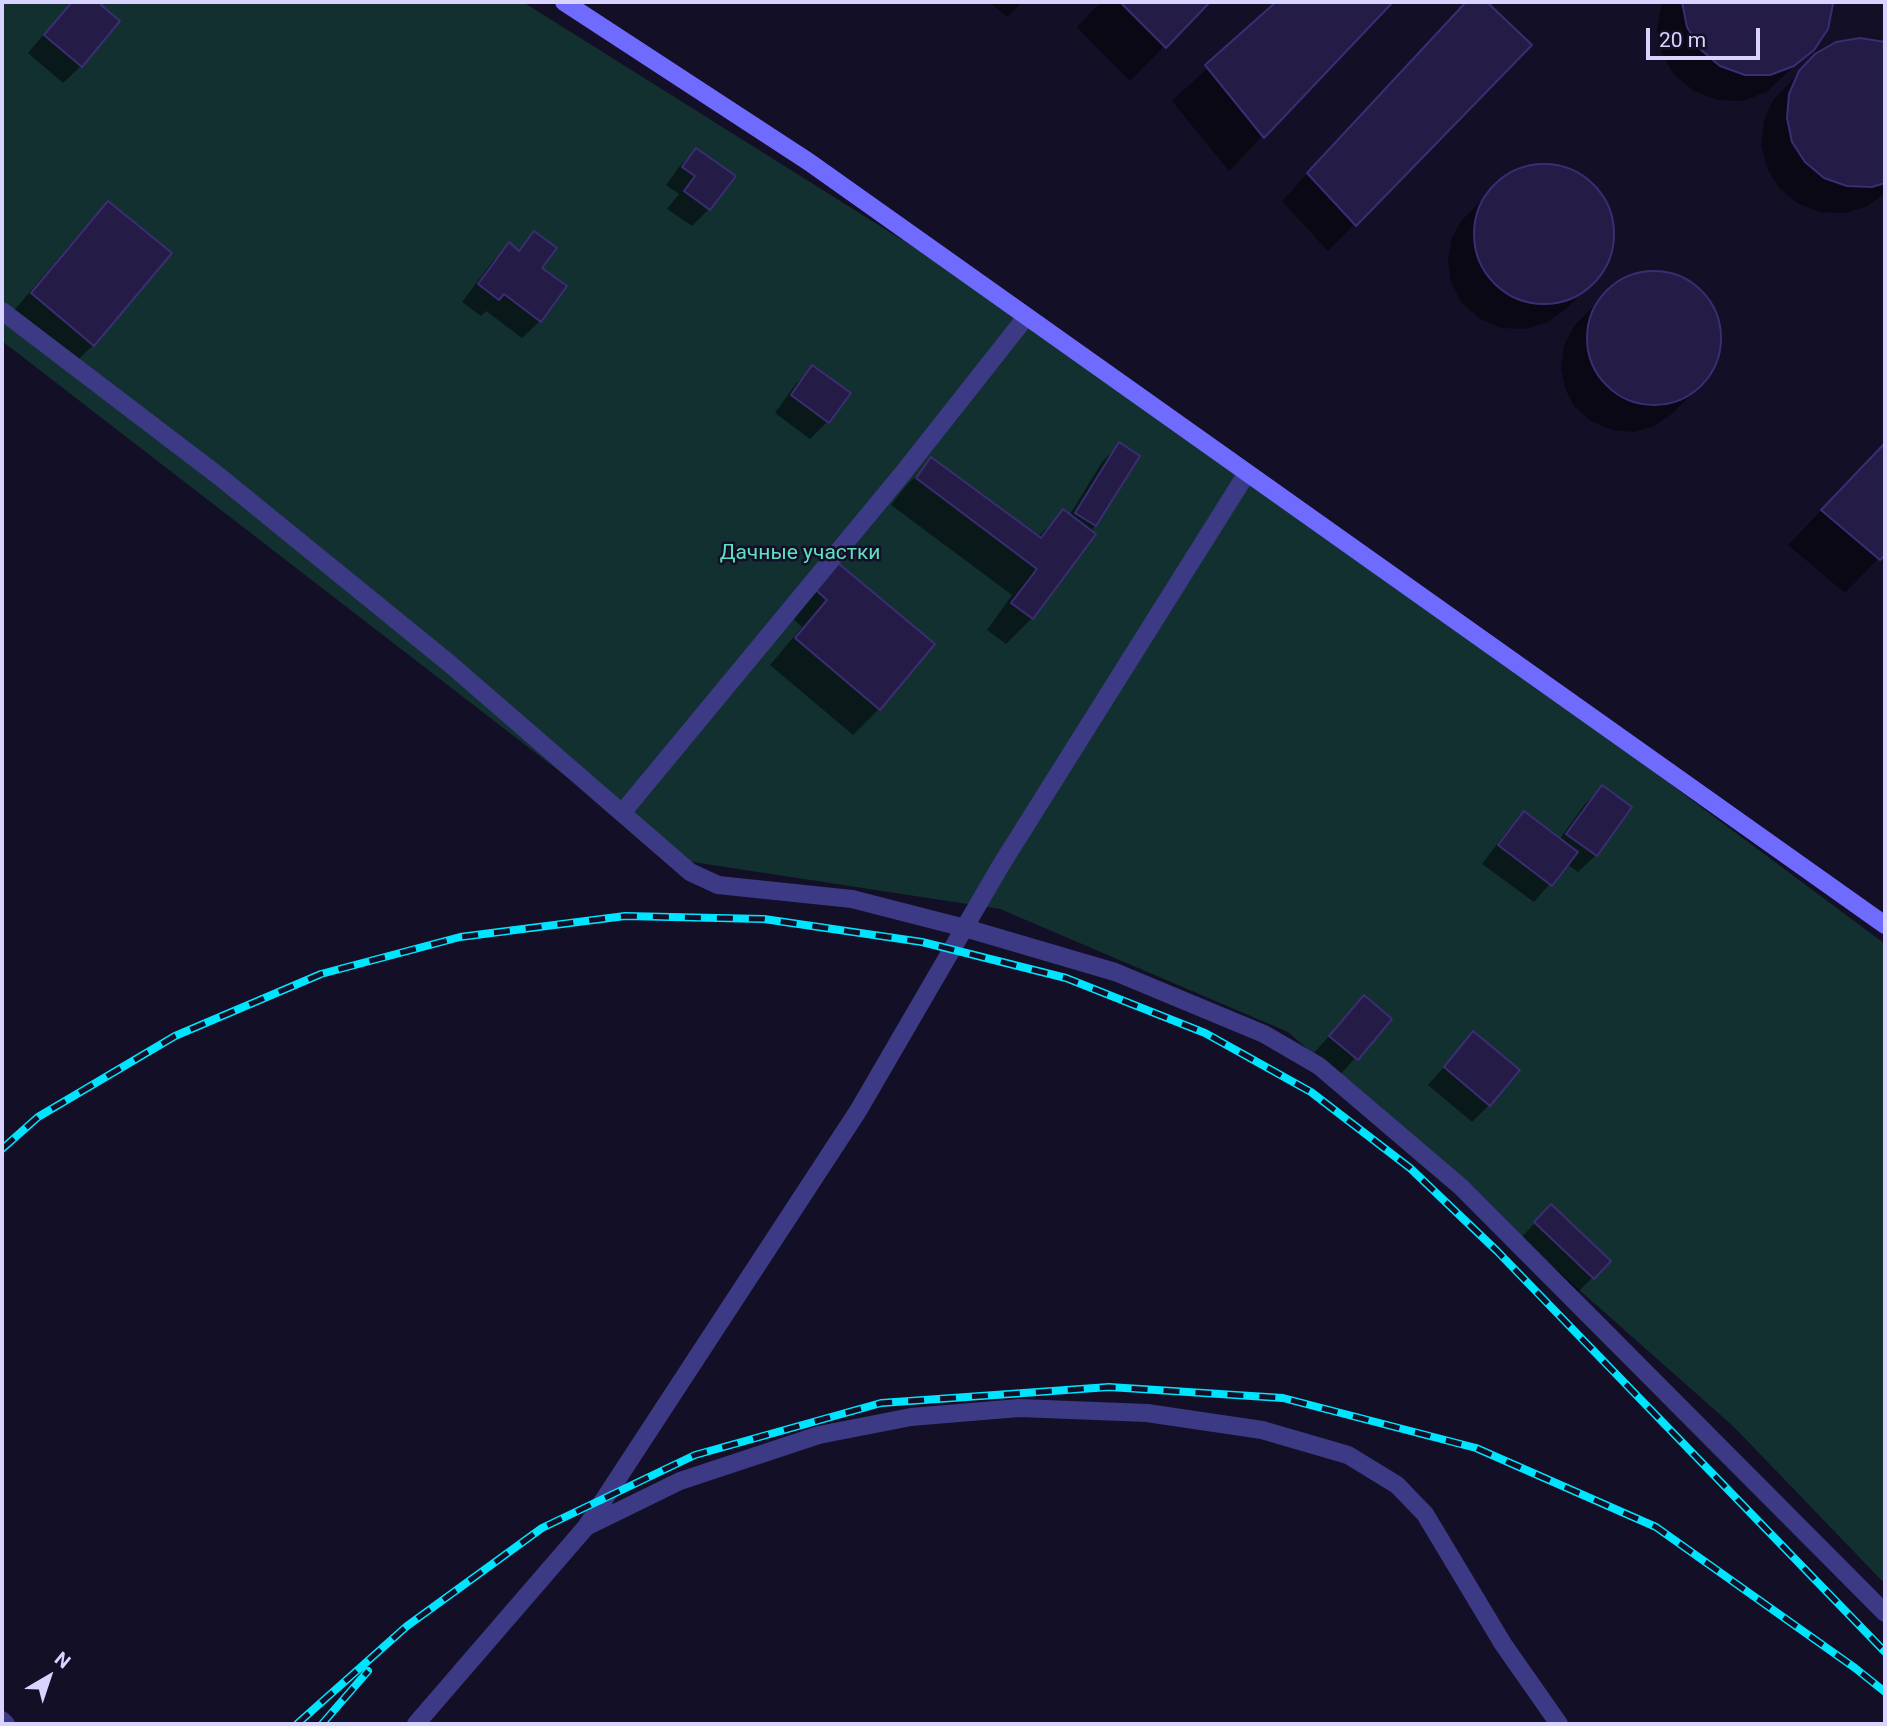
<!DOCTYPE html>
<html>
<head>
<meta charset="utf-8">
<style>
  body { margin:0 }
  #map { position:relative; width:1887px; height:1726px; overflow:hidden; background:#130f26; font-family:Roboto,sans-serif }
  canvas { display:block }
  .frame { position:absolute; inset:0; border:4px solid #d9d4ff; pointer-events:none }
  .north { position:absolute; left:14px; top:1642px; width:70px; height:70px; -webkit-text-stroke:5px #130f26; paint-order:stroke; rotate:39deg; font-size:19px; font-weight:700; line-height:28px; text-align:center; color:#d9d4ff }
  .north::after { content:''; display:block; margin:auto; width:24px; height:32px; background:#d9d4ff; clip-path:polygon(50% 0,100% 100%,50% 72%,0 100%) }
  .scale { position:absolute; left:1646px; top:28px; width:114px; height:32px; box-sizing:border-box; border:4px solid #d9d4ff; border-top:0; padding-left:9px; font-size:21px; line-height:24px; white-space:nowrap; color:#d9d4ff; -webkit-text-stroke:5px #130f26; paint-order:stroke }
</style>
</head>
<body>
<div id="map">
<canvas width="1887" height="1726"></canvas>
<div class="frame"></div>
<div class="north">N</div>
<div class="scale">20 m</div>
</div>
<script>
const g = document.querySelector('canvas').getContext('2d');
g.lineJoin = 'round';
function paint(path, color) { g.fillStyle = color; g.fill(path, 'evenodd'); }
const poly = rows => new Path2D(rows.map(r => 'M' + r).join(''));
function trace(path, color, width, dash) { g.strokeStyle = color; g.lineWidth = width; g.lineCap = dash ? 'butt' : 'round'; g.setLineDash(dash || []); g.stroke(path); }
function drawText(font, color, halo, rows, align = 'center') {
  g.font = font + ' Roboto,sans-serif'; g.lineWidth = 5; g.setLineDash([]); g.textBaseline = 'middle'; g.strokeStyle = halo; g.fillStyle = color; for (const [text, x, y, turn = 0] of rows) {
    g.save(); g.translate(x, y); g.rotate((+turn || 0) * Math.PI / 180); g.textAlign = isNaN(turn) ? turn : align; if (halo) g.strokeText(text, 0, 0); g.fillText(text, 0, 0); g.restore();
  }
}
paint(poly([
  [2,2,523,2,1140,389,1885,944,1885,1584,1734,1427,1288,1032,1000,909,673,859,2,341]
]), '#12302f');
paint(poly([
  [71,2,101,2,81,66,63,83,28,53],
  [989,2,1023,2,1007,17],
  [1101,2,1207,2,1130,81,1077,27],
  [1278,2,1391,2,1229,171,1172,101],
  [1468,2,1484,2,1530,45,1328,251,1282,201],
  [1662,2,1831,2,1831,4,1813,49,1766,92,1743,101,1718,100,1694,91,1674,75,1662,53,1657,29],
  [1884,43,1885,193,1868,206,1844,213,1820,212,1797,203,1779,188,1767,168,1761,145,1764,121,1773,100,1816,55],
  [696,150,709,209,692,226,667,209,679,194,666,185,679,167],
  [1543,166,1564,169,1583,178,1598,193,1609,214,1612,238,1607,261,1594,281,1567,308,1548,322,1525,329,1502,328,1480,319,1462,303,1451,282,1448,261,1451,240,1461,221,1503,179,1522,169],
  [109,203,169,254,93,345,67,371,6,320,83,229],
  [534,233,540,268,540,321,522,338,486,311,481,316,462,302,492,262,509,245,517,251],
  [1659,272,1681,278,1699,290,1713,308,1720,328,1720,350,1712,370,1699,387,1672,414,1654,426,1633,432,1612,430,1591,421,1575,407,1565,389,1561,367,1564,345,1574,326,1617,283,1637,274],
  [813,367,827,422,810,439,775,413,795,385],
  [1885,444,1885,552,1845,593,1788,545],
  [1119,445,1095,525,1032,618,1006,644,987,630,1012,595,891,505,906,486,932,460,1037,538,1063,512,1069,516,1102,462],
  [838,566,879,709,853,735,770,665,802,627,791,617],
  [1602,787,1596,855,1578,872,1567,864,1534,902,1482,864,1507,831,1524,814,1559,840,1585,804],
  [1364,997,1390,1019,1339,1076,1313,1054],
  [1473,1034,1489,1105,1472,1122,1428,1085],
  [1551,1206,1609,1261,1575,1295,1518,1241]
]), '#0007');
const building = poly([
  [72,2,104,2,101,5,120,21,82,67,44,35,72,2],
  [1120,2,1210,2,1166,48,1120,2],
  [1276,2,1393,2,1264,138,1205,65,1276,2],
  [1466,2,1487,2,1532,45,1356,226,1307,173,1466,2],
  [1682,2,1833,2,1833,4,1828,29,1814,50,1794,66,1770,75,1745,75,1720,66,1700,49,1687,27,1682,2],
  [1860,38,1885,42,1885,183,1872,187,1847,186,1824,178,1805,162,1792,142,1787,118,1789,94,1799,71,1815,54,1836,42,1860,38],
  [696,148,736,176,710,210,684,191,695,176,682,167,696,148],
  '1474 234a70 70 0 1 1 140 0a70 70 0 1 1-140 0Z',
  [108,201,172,253,94,346,31,293,108,201],
  [534,231,557,248,542,268,567,286,541,322,504,294,499,300,478,284,509,242,519,251,534,231],
  '1587 338a67 67 0 1 1 134 0a67 67 0 1 1-134 0Z',
  [812,365,851,393,829,423,791,395,812,365],
  [1119,442,1140,456,1096,526,1075,513,1119,442],
  [1885,443,1885,555,1880,560,1821,510,1885,443],
  [931,457,1041,538,1063,509,1096,534,1033,619,1011,603,1037,569,916,478,931,457],
  [838,563,935,644,880,710,795,638,827,600,816,590,838,563],
  [1602,785,1632,807,1597,856,1566,834,1602,785],
  [1524,811,1578,852,1552,886,1498,845,1524,811],
  [1364,995,1392,1019,1358,1060,1329,1036,1364,995],
  [1473,1031,1520,1070,1490,1106,1444,1067,1473,1031],
  [1551,1204,1611,1261,1594,1279,1534,1222,1551,1204]
]);
paint(building, '#241b47');
trace(building, '#3b2d73', 2);
trace(poly([
  [2,311,220,477,450,664,690,872,718,885,852,899,965,928,1115,972,1264,1034,1319,1066,1461,1187,1885,1613],
  [622,813,903,473,1026,317],
  [586,1527,680,1481,819,1435,911,1417,1019,1408,1147,1413,1262,1430,1348,1455,1397,1485,1425,1514,1503,1644,1559,1724],
  [2,1720,6,1724],
  [416,1724,586,1527,858,1111,1001,865,1247,473]
]), '#3d3a85', 18);
trace(poly([
  [564,2,809,162,1885,925]
]), '#6f6bff', 18);
const rail = poly([
  [2,1149,38,1117,175,1036,321,974,460,937,625,916,764,919,922,942,1066,978,1205,1033,1311,1092,1410,1168,1497,1251,1885,1652],
  [297,1724,407,1626,542,1528,695,1455,881,1403,1109,1387,1283,1398,1476,1448,1656,1527,1855,1668,1885,1692],
  [322,1724,368,1671]
]);
trace(rail, '#00e5ff', 8);
trace(rail, '#130f26', 5, [16]);
drawText('21px', '#5fe0c0', '#130f26', [
  ["Дачные участки",800,554]
]);
</script>
</body>
</html>
